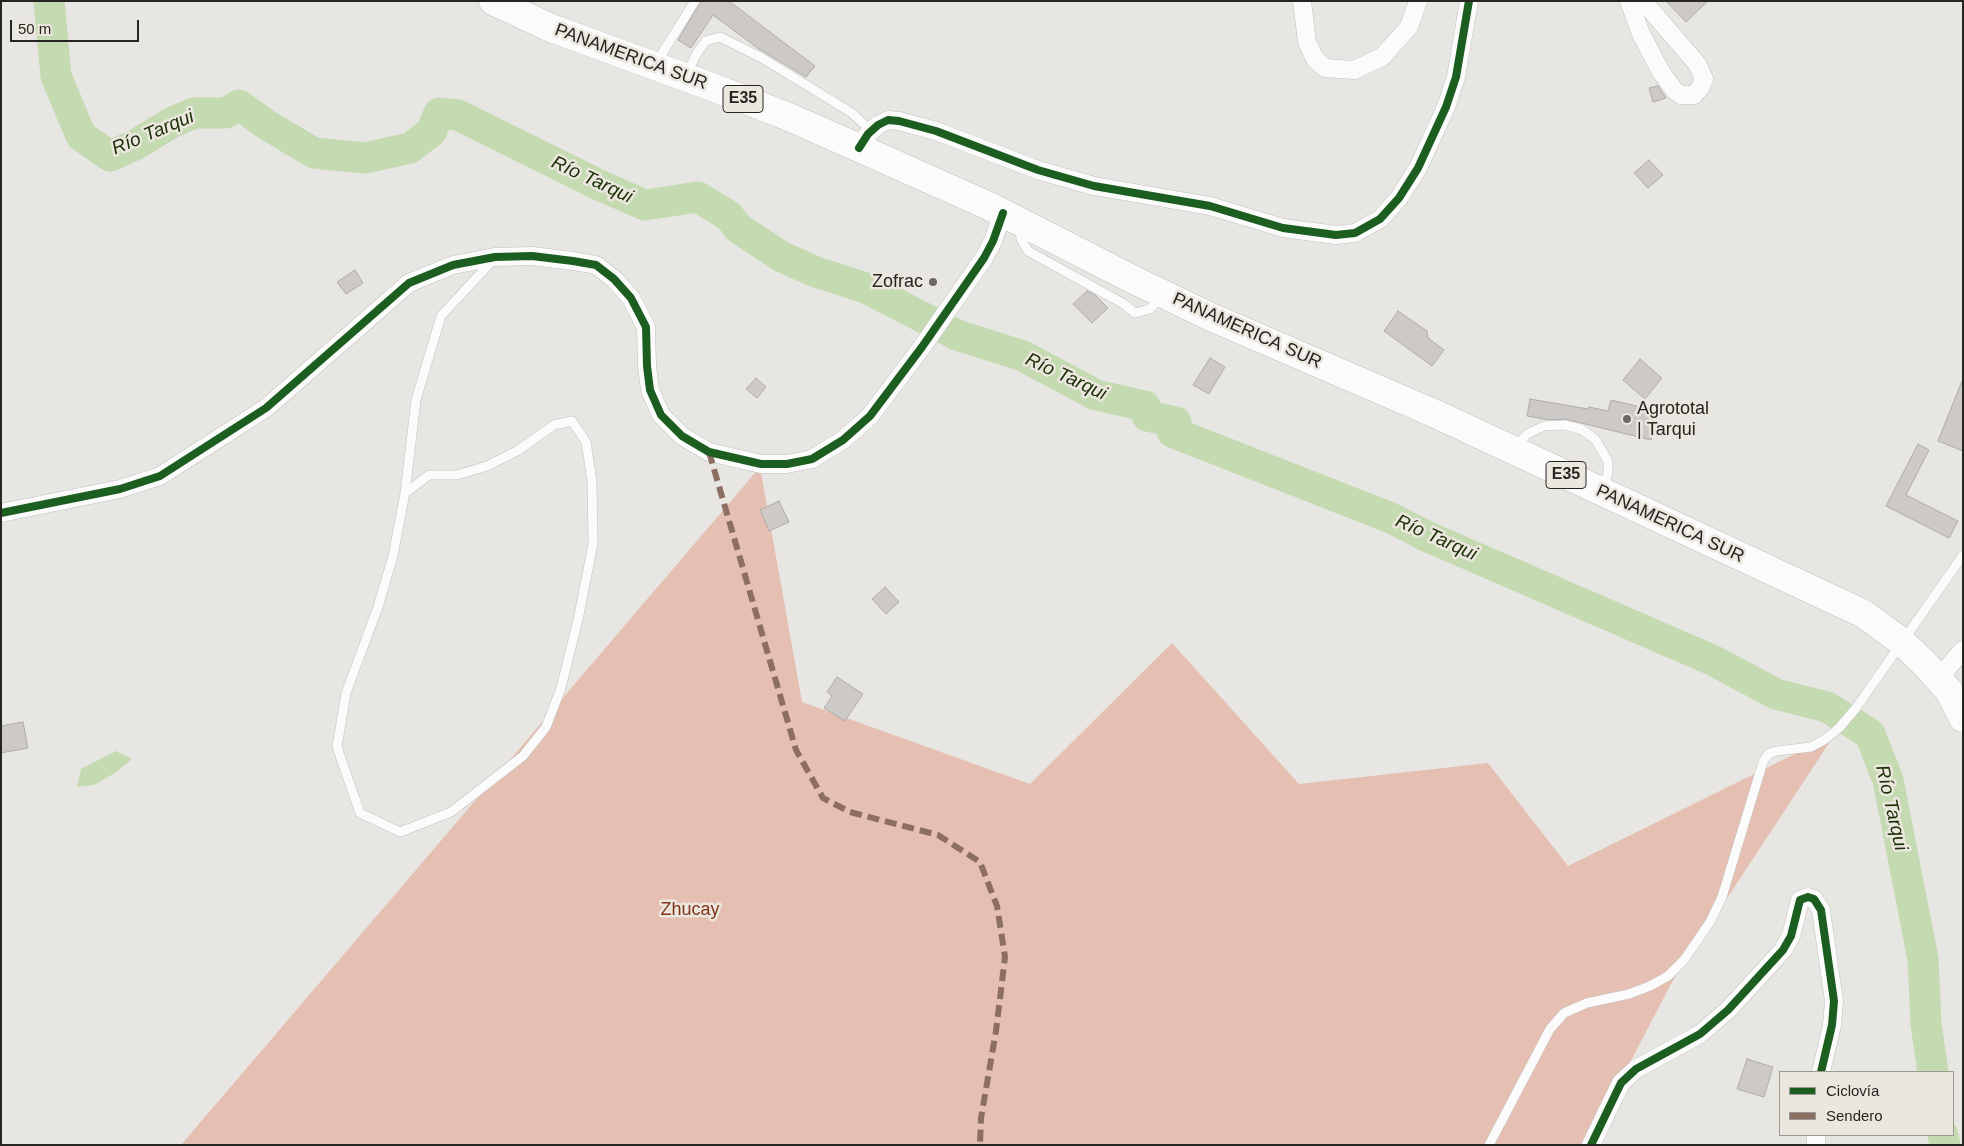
<!DOCTYPE html>
<html>
<head>
<meta charset="utf-8">
<style>
  body { margin:0 }
  #map { position:relative; width:1964px; height:1146px; overflow:hidden; background:#e8e6e2; font-family:Arial,sans-serif }
  canvas { display:block }
  .frame { position:absolute; inset:0; border:2px solid #262522; pointer-events:none }
  .legend { position:absolute; left:1779px; top:1071px; width:175px; height:65px; box-sizing:border-box; background:#ebe7df; border:1px solid #9c9993; margin:0; padding:6px 9px; list-style:none; font-size:15px; color:#262522 }
  .legend li { display:flex; align-items:center; gap:10px; height:25px }
  .legend b { width:25px; border:1px solid #9c9993 }
  .scale { position:absolute; left:10px; top:20px; width:129px; height:22px; box-sizing:border-box; border:2px solid #262522; border-top:0; padding-left:6px; font-size:15px; line-height:18px; white-space:nowrap; color:#262522; -webkit-text-stroke:4px #ebe7df; paint-order:stroke }
</style>
</head>
<body>
<div id="map">
<canvas width="1964" height="1146"></canvas>
<div class="frame"></div>
<ul class="legend">
<li><b style="height:6px;background:#1b5e20"></b>Ciclovía</li>
<li><b style="height:6px;background:#8d6e63"></b>Sendero</li>
</ul>
<div class="scale">50 m</div>
</div>
<script>
const g = document.querySelector('canvas').getContext('2d');
g.lineJoin = 'round';
function paint(path, color) { g.fillStyle = color; g.fill(path, 'evenodd'); }
const poly = rows => new Path2D(rows.map(r => 'M' + r).join(''));
function trace(path, color, width, dash) { g.strokeStyle = color; g.lineWidth = width; g.lineCap = dash ? 'butt' : 'round'; g.setLineDash(dash || []); g.stroke(path); }
function drawText(font, color, halo, rows, align = 'center') {
  g.font = font + ' Arial,sans-serif'; g.lineWidth = 5; g.setLineDash([]); g.textBaseline = 'middle'; g.strokeStyle = halo; g.fillStyle = color; for (const [text, x, y, turn = 0] of rows) {
    g.save(); g.translate(x, y); g.rotate((+turn || 0) * Math.PI / 180); g.textAlign = isNaN(turn) ? turn : align; if (halo) g.strokeText(text, 0, 0); g.fillText(text, 0, 0); g.restore();
  }
}
paint(poly([
  [760,467,802,702,1030,784,1172,643,1299,784,1488,763,1568,866,1835,734,1672,982,1587,1145,181,1145]
]), '#e5c0b2');
paint(poly([
  [116,751,132,759,115,773,94,785,77,787,81,769]
]), '#c4dab0');
trace(poly([
  [49,1,56,76,81,136,110,156,135,145,171,123,194,113,226,113,239,105,267,125,314,153,365,158,410,148,431,132,439,113,458,115,601,186,645,205,698,197,729,216,738,228,782,257,816,272,866,288,957,335,1023,356,1096,395,1145,406,1147,416,1176,422,1172,432,1391,518,1426,536,1712,660,1776,694,1827,707,1870,734,1888,780,1923,959,1926,1024,1933,1072],
  [1943,1135,1945,1145]
]), '#c4dab0', 31);
const building = poly([
  [701,1,729,1,815,66,806,77,759,49,713,15,691,48,678,40,701,1],
  [1666,1,1708,1,1686,22,1666,1],
  [1658,86,1666,98,1653,102,1649,88,1658,86],
  [1649,160,1663,175,1648,188,1634,173,1649,160],
  [355,270,363,283,346,294,337,282,355,270],
  [1087,291,1095,295,1108,308,1092,323,1073,304,1087,291],
  [1398,311,1427,331,1428,338,1444,350,1432,366,1384,331,1398,311],
  [1210,358,1225,367,1209,394,1193,385,1210,358],
  [1640,359,1662,378,1645,399,1623,380,1640,359],
  [756,378,766,387,757,398,746,389,756,378],
  [1962,381,1963,382,1963,451,1938,441,1962,381],
  [1530,399,1588,409,1589,407,1608,411,1611,400,1658,411,1651,440,1565,419,1549,420,1527,416,1530,399],
  [1918,444,1929,450,1906,495,1958,521,1949,538,1886,506,1918,444],
  [779,501,789,522,769,531,760,510,779,501],
  [885,587,899,602,886,614,872,599,885,587],
  [837,677,863,694,845,721,824,708,832,696,827,692,837,677],
  [23,722,28,748,1,753,1,726,23,722],
  [1747,1059,1773,1067,1764,1097,1737,1089,1747,1059]
]);
paint(building, '#ccc9c6');
trace(building, '#aeaca9', 1);
const lane = poly([
  [656,63,695,1],
  [687,73,697,53,706,41,720,37,762,58,852,113,871,131],
  [1020,227,1021,239,1028,251,1124,304,1135,313,1150,309,1161,296],
  [1515,448,1527,434,1544,426,1564,425,1581,429,1595,439,1608,461,1608,473,1602,490],
  [405,493,429,475,457,475,487,466,517,451,554,425,572,421,586,442,592,481,593,544,579,615,561,688,546,727,523,756,451,812,400,832,360,813,337,747,346,693,378,607,393,556,405,493,416,400,441,316,493,260],
  [1489,1145,1550,1029,1564,1013,1587,1003,1629,994,1650,986,1668,976,1684,960,1710,922,1722,897,1763,762,1766,757,1770,753,1777,751,1811,747,1824,740,1839,728,1856,708,1963,555]
]);
const street = poly([
  [1302,1,1307,42,1315,59,1325,68,1354,70,1382,57,1409,27,1418,1],
  [1629,1,1641,34,1661,72,1675,91,1681,95,1694,95,1700,88,1704,79,1698,65,1643,1],
  [859,148,868,134,878,125,888,120,899,121,936,131,1038,170,1094,186,1210,206,1283,228,1336,235,1355,233,1380,219,1399,198,1418,168,1446,107,1456,77,1469,1],
  [1,513,120,489,160,476,266,408,409,283,453,265,495,257,532,256,573,261,596,265,614,279,631,298,646,327,647,366,650,390,661,415,682,436,709,452,761,464,787,464,812,459,843,440,870,416,922,347,984,258,993,241,1003,213],
  [1938,679,1963,650],
  [1816,1135,1816,1145],
  [1591,1145,1621,1083,1636,1069,1700,1034,1728,1010,1783,950,1791,936,1800,900,1808,897,1814,899,1821,910,1834,1001,1832,1025,1821,1072]
]);
const highway = poly([
  [493,1,551,28,712,87,789,117,859,148,989,206,1134,280,1211,317,1438,415,1864,614,1902,642,1925,664,1949,691,1963,718]
]);
trace(lane, '#c3c1be', 10);
trace(street, '#c3c1be', 19);
trace(highway, '#c3c1be', 29);
trace(lane, '#fcfbfb', 9);
trace(street, '#fcfbfb', 18);
trace(highway, '#fcfbfb', 28);
trace(poly([
  [709,452,796,750,823,798,850,812,938,835,980,862,997,906,1005,957,996,1031,981,1118,980,1145]
]), '#8d6e63', 6, [12, 6]);
trace(poly([
  [859,148,868,134,878,125,888,120,899,121,936,131,1038,170,1094,186,1210,206,1283,228,1336,235,1355,233,1380,219,1399,198,1418,168,1446,107,1456,77,1469,1],
  [1,513,120,489,160,476,266,408,409,283,453,265,495,257,532,256,573,261,596,265,614,279,631,298,646,327,647,366,650,390,661,415,682,436,709,452,761,464,787,464,812,459,843,440,870,416,922,347,984,258,993,241,1003,213],
  [1591,1145,1621,1083,1636,1069,1700,1034,1728,1010,1783,950,1791,936,1800,900,1808,897,1814,899,1821,910,1834,1001,1832,1025,1821,1072]
]), '#1b5e20', 8);
for (const [x, y, r, color] of [
  [933,282,5,"#6a6965"],
  [1627,419,5,"#6a6965"]
]) { const dot = new Path2D(); dot.arc(x, y, r, 0, 2 * Math.PI); g.fillStyle = color; g.fill(dot); trace(dot, '#ebe7df', 2); }
for (const [x, y, w] of [
  [743,99,40],
  [1566,475,40]
]) { const box = new Path2D(); box.roundRect(x - w / 2, y - 13.5, w, 27, 4); g.fillStyle = '#ebe7df'; g.fill(box); trace(box, '#262522', 1); }
drawText('bold 16px', '#262522', null, [
  ["E35",743,99],
  ["E35",1566,475]
]);
drawText('18px', '#262522', '#ebe7df', [
  ["PANAMERICA SUR",631,57,20],
  ["PANAMERICA SUR",1247,331,24],
  ["PANAMERICA SUR",1670,524,25]
]);
drawText('18px', '#262522', '#ebe7df', [
  ["Zofrac",923,282],
  ["Agrototal",1637,409,"left"],
  ["| Tarqui",1637,430,"left"]
], 'right');
drawText('18px', '#823318', '#ebe7df', [
  ["Zhucay",690,910]
]);
drawText('italic 19px', '#1b3006', '#ebe7df', [
  ["Río Tarqui",153,133,-23],
  ["Río Tarqui",592,180,25],
  ["Río Tarqui",1066,377,25],
  ["Río Tarqui",1436,538,24],
  ["Río Tarqui",1891,808,77]
]);
</script>
</body>
</html>
